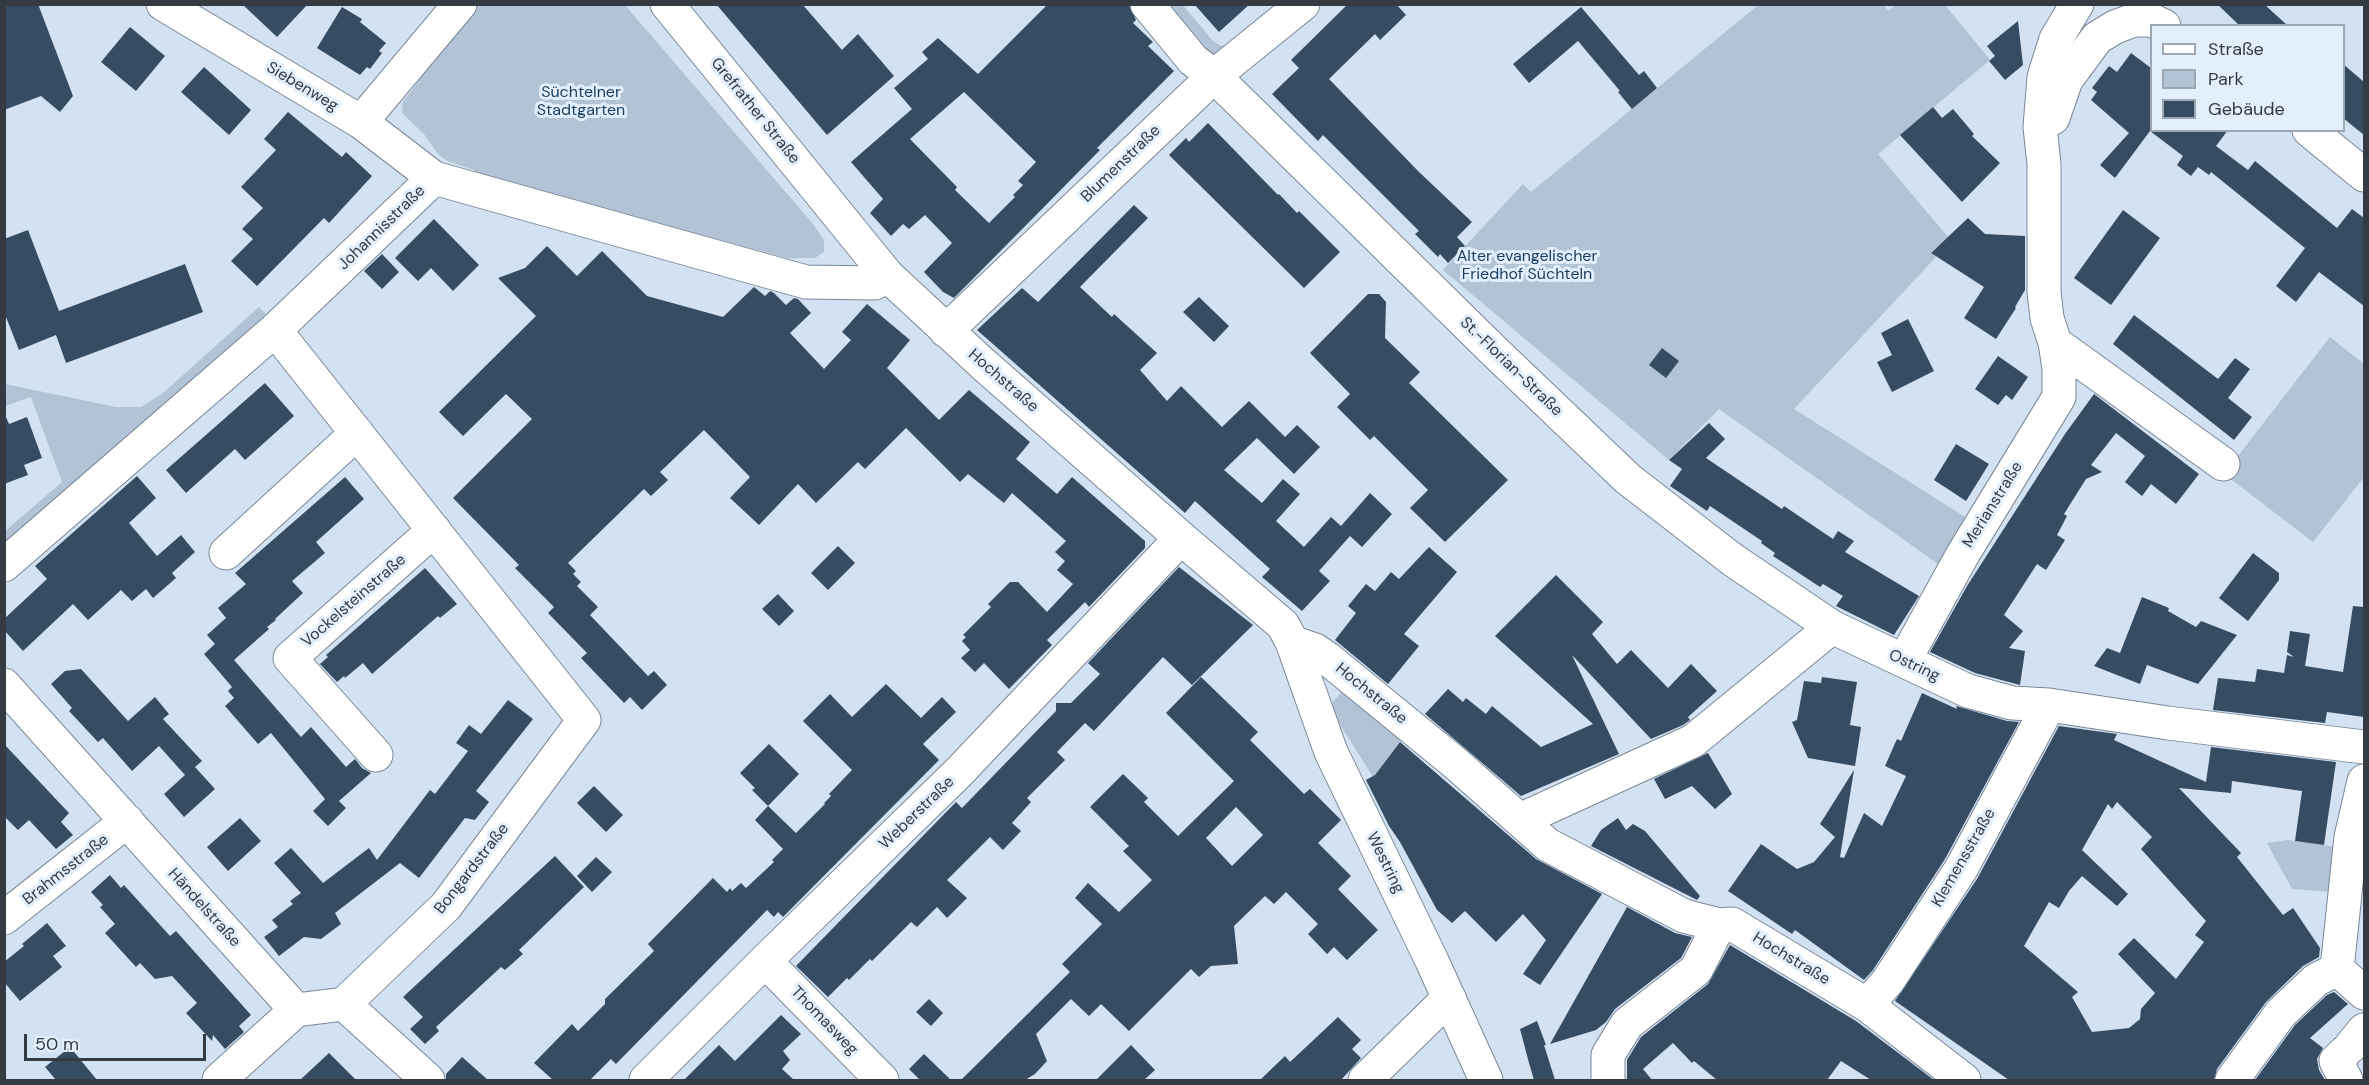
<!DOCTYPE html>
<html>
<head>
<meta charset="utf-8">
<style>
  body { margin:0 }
  #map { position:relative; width:2369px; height:1085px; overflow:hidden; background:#d3e2f2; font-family:"DM Sans",sans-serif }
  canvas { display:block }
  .frame { position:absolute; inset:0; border:6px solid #353b42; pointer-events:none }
  .legend { position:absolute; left:2150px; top:24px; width:195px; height:108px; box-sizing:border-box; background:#e3effc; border:2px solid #9da7b2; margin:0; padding:8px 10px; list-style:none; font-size:18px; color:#353b42 }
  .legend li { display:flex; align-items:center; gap:12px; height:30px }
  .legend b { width:30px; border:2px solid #9da7b2 }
  .scale { position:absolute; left:24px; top:1034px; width:182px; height:27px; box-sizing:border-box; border:3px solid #353b42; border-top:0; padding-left:8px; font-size:18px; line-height:21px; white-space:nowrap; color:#353b42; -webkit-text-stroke:4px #e3effc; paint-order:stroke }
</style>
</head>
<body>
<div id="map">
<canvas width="2369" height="1085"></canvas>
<div class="frame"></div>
<ul class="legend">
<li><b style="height:8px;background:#fff"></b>Straße</li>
<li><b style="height:16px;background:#b2c3d6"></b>Park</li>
<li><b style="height:16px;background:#364c62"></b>Gebäude</li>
</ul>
<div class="scale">50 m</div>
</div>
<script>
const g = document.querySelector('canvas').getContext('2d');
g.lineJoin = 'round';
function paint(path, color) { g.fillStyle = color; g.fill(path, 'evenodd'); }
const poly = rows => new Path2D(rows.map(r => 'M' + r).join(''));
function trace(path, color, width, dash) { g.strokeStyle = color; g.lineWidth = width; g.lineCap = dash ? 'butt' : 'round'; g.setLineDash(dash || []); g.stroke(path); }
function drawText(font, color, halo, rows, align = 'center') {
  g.font = font + ' "DM Sans",sans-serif'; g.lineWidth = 6; g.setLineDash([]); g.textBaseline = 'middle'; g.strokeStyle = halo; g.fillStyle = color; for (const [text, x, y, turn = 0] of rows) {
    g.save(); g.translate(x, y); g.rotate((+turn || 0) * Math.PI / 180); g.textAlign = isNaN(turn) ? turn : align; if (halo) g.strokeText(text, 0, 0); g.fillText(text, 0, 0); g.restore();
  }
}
paint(poly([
  [1883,4,1888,11,1896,5,1945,5,1990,60,1878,154,1948,237,1931,252,1936,257,1794,409,1970,520,1941,566,1719,409,1669,460,1443,270,1523,184,1531,192,1758,5],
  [478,5,625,5,813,224,824,240,824,252,815,258,787,258,473,174,474,170,447,161,438,154,424,134,402,113,403,102,419,81,416,78],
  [1159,5,1183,5,1213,41,1221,46,1230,44,1215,56,1200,56],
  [259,307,266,314,239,348,5,552,5,531,62,482,31,397,5,406,5,384,116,407,141,407,162,394],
  [2330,337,2364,364,2364,477,2313,542,2224,474],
  [1343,690,1402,739,1373,777,1329,707],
  [2288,840,2337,847,2331,892,2292,889,2267,843]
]), '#b2c3d6');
paint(poly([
  [4,4,38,4,73,96,60,112,41,96,4,110],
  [242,4,308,4,277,37],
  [716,4,802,4,842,50,858,34,894,76,827,135],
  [1048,4,1129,4,1136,20,1133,23,1153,42,1148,46,1174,71,1097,148,1100,150,1045,206,954,298,943,292,924,272,952,243,925,215,909,229,903,224,891,236,870,213,883,199,851,162,912,109,894,88,928,59,922,52,938,38,978,74],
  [964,92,1036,162,1018,181,1023,185,1013,195,1015,197,989,223,955,190,957,187,910,139],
  [1194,4,1250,4,1219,32],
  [1348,4,1396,4,1406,15,1380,40,1375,34,1329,79,1419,172,1472,222,1457,237,1465,246,1448,263,1440,254,1438,257,1415,234,1419,231,1323,135,1318,141,1272,94,1299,68,1291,60],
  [2217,4,2264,4,2288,26,2240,26],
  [342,7,362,19,360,22,386,43,379,51,382,53,370,69,367,67,360,75,317,48],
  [1581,7,1639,75,1644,71,1657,88,1632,109,1618,92,1620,91,1578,41,1529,83,1513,64],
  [2018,21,2023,65,2005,80,1989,61,1995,56,1987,46],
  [130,27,165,56,136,91,101,62],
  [2131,53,2151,68,2151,130,2228,130,2216,146,2248,170,2255,161,2337,228,2352,209,2364,218,2364,306,2319,272,2296,302,2276,286,2305,248,2211,172,2209,175,2198,167,2191,176,2177,165,2183,156,2150,131,2115,178,2100,165,2129,133,2091,100,2097,92,2092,88,2109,66,2117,72],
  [2343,64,2364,82,2364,135,2343,118],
  [204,67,251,110,229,135,181,92],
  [1933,107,1942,118,1953,109,1974,134,1972,136,2000,163,1962,202,1900,135],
  [288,112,342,157,346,152,372,176,329,223,324,218,257,286,231,261,253,239,242,229,263,208,241,187,276,150,264,139],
  [1208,123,1278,195,1279,194,1297,213,1299,211,1340,252,1304,288,1169,155,1186,138,1189,142],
  [1134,205,1148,218,1080,287,1112,317,1114,314,1157,353,1140,370,1167,401,1181,386,1222,427,1249,401,1285,437,1297,425,1320,447,1294,474,1257,438,1224,470,1262,503,1283,479,1300,494,1276,521,1304,547,1331,517,1341,526,1370,493,1392,514,1362,547,1350,536,1319,571,1330,581,1302,611,1262,577,1270,569,1195,501,1185,513,977,330,1022,288,1038,302],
  [2123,210,2160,238,2111,305,2074,278],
  [1968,218,1985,234,2025,236,2025,290,2015,307,2016,308,1996,339,1964,318,1984,287,1931,253],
  [434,219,479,265,453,291,431,268,418,281,395,258],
  [28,230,59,311,185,264,203,312,66,363,56,335,19,350,4,312,4,239],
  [547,246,577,276,602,251,647,296,723,317,754,287,765,296,770,291,774,293,786,305,794,298,798,299,811,313,790,333,824,369,851,340,842,332,867,304,910,340,887,368,939,420,969,390,1030,442,1016,459,1057,494,1072,477,1145,541,1145,548,1089,607,1085,602,1047,640,1052,645,1009,689,984,663,975,672,961,658,970,650,962,641,966,637,963,635,991,607,988,604,1010,582,1018,582,1047,612,1073,584,1057,570,1065,561,1055,552,1066,541,1012,493,1004,503,968,474,960,482,906,428,865,469,858,462,816,503,798,484,759,525,730,498,750,477,704,430,660,472,668,480,651,496,644,489,568,563,576,571,573,574,581,582,577,586,598,607,590,615,648,676,654,671,667,685,642,710,630,697,624,703,581,658,587,653,548,613,554,607,515,568,519,565,453,498,532,419,506,394,463,436,439,412,536,316,498,278,525,268],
  [382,254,399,272,382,289,364,271],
  [1368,294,1379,294,1386,302,1385,338,1420,372,1409,383,1508,480,1445,542,1410,508,1428,490,1374,436,1370,440,1337,407,1350,394,1310,353],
  [1199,297,1229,326,1214,342,1183,312],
  [2134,315,2218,379,2235,358,2250,369,2228,398,2252,417,2234,440,2113,344],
  [1908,319,1934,371,1892,392,1877,362,1892,355,1881,333],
  [1662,348,1679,361,1666,378,1649,365],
  [1998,356,2028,377,2012,400,2006,395,1998,405,1975,389],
  [265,383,294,416,245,460,235,449,186,493,166,470],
  [2094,394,2199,474,2176,504,2151,484,2142,496,2125,482,2145,456,2116,433,2091,465,2102,472,2086,479,2064,514,2067,516,2057,535,2065,540,2046,570,2037,564,2004,615,2023,631,2009,648,2025,651,2020,685,1975,673,1930,652,1967,586,2065,434],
  [4,417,6,417,9,424,27,417,42,458,24,465,28,475,4,484],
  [1709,423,1725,439,1706,458,1782,509,1784,506,1833,539,1838,531,1854,541,1845,552,1919,596,1894,635,1836,606,1843,596,1823,584,1820,587,1773,556,1775,553,1761,543,1762,541,1710,506,1707,511,1670,486,1682,469,1669,460],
  [1956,444,1989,464,1966,501,1934,480],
  [137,476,156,498,129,523,157,556,181,535,195,552,172,573,176,578,153,598,146,589,132,601,121,590,88,620,73,604,23,651,4,630,4,619,47,579,35,566],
  [345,477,364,499,316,542,325,553,292,581,303,593,275,619,276,620,267,627,269,629,234,660,301,737,311,727,346,767,355,759,362,768,371,773,339,801,346,808,328,826,313,811,325,799,271,733,258,744,225,706,234,698,228,691,232,687,204,654,215,644,207,635,226,618,218,608,246,584,235,573],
  [838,546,855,563,828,590,811,573],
  [1429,547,1457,572,1404,634,1419,646,1388,684,1335,640,1356,613,1348,606,1366,584,1375,591,1391,572,1399,579],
  [2253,553,2279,573,2279,580,2248,621,2219,598],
  [1179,567,1253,625,1192,685,1163,657,1094,731,1085,723,1057,752,1065,760,1027,798,1031,802,1012,823,1021,831,1003,850,990,837,947,880,967,898,947,918,937,907,917,927,911,922,872,961,870,959,849,980,847,978,828,997,796,966,956,802,962,808,1056,711,1056,703,1071,703,1100,674,1088,663],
  [425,568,457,604,440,618,438,616,372,674,363,663,345,678,344,676,337,682,320,664,328,657,326,655],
  [1556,575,1603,622,1592,634,1617,664,1631,650,1668,688,1691,664,1717,691,1688,717,1690,720,1683,725,1651,739,1572,655,1619,754,1521,796,1425,714,1448,689,1463,702,1466,698,1486,714,1492,706,1541,747,1593,724,1495,636],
  [778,594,794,611,779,626,762,609],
  [2142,597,2169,608,2168,611,2196,627,2201,621,2237,635,2198,684,2147,665,2140,684,2094,666,2107,648,2120,653],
  [2353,606,2364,607,2364,717,2327,712,2325,723,2213,710,2218,678,2255,682,2257,669,2284,673,2287,655,2294,657,2287,652,2290,631,2310,634,2305,666,2343,672],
  [81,669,128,721,155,697,169,714,163,719,202,761,195,767,215,789,184,817,164,794,185,775,159,746,132,771,103,738,98,742,69,711,72,708,51,684,65,671],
  [1201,677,1258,732,1250,740,1304,794,1310,789,1341,820,1318,843,1351,876,1338,889,1378,930,1347,960,1334,947,1327,954,1308,934,1318,924,1286,892,1274,904,1265,896,1234,926,1238,964,1211,966,1199,977,1191,969,1129,1031,1101,1004,1089,1016,1071,999,1036,1034,1047,1061,1035,1074,1025,1080,961,1080,1070,972,1062,964,1102,924,1075,898,1088,883,1119,912,1152,880,1123,851,1129,846,1090,807,1123,774,1148,798,1144,802,1178,836,1234,781,1166,713],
  [1236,807,1263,835,1232,866,1206,838],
  [1822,677,1857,682,1850,725,1861,727,1855,766,1808,758,1792,722,1797,720,1804,681,1821,683],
  [886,684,921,718,942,697,956,712,923,744,939,760,783,917,778,912,774,917,767,910,616,1064,611,1059,590,1080,553,1080,534,1063,572,1024,578,1031,605,1004,605,999,654,951,648,944,713,878,727,892,730,888,732,891,741,883,746,888,774,862,772,860,783,849,755,820,768,806,752,790,755,788,740,773,769,744,799,774,768,806,796,833,825,804,824,803,831,796,829,794,852,770,803,721,830,694,852,717],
  [1922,693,1957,709,1956,706,2007,721,2019,722,1945,859,1873,970,1864,980,1795,930,1792,934,1728,891,1761,844,1797,869,1814,862,1835,837,1820,824,1854,770,1840,857,1844,858,1864,813,1882,826,1906,776,1885,766,1897,739,1901,741],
  [508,700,533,719,476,791,489,802,475,820,465,818,419,878,400,863,335,913,341,924,321,939,304,937,279,956,264,937,278,927,272,920,293,904,290,901,301,893,274,863,291,848,323,883,369,848,377,860,430,790,435,794,468,751,456,743,469,725,481,734],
  [2059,726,2117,734,2114,740,2206,782,2211,747,2336,762,2324,845,2295,841,2302,791,2232,781,2231,793,2179,788,2241,853,2237,857,2283,915,2293,908,2320,948,2319,957,2303,966,2266,1002,2217,1069,2214,1080,2009,1080,1895,1001,1977,879],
  [2117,802,2152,837,2141,849,2206,921,2195,935,2204,942,2176,979,2134,938,2118,954,2155,993,2141,1009,2140,1019,2129,1028,2092,1032,2072,997,2078,992,2024,946,2049,902,2059,908,2069,891,2082,876,2117,906,2128,894,2082,850,2108,804,2112,809],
  [1400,742,1536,859,1602,894,1540,985,1523,974,1546,940,1523,914,1496,942,1465,911,1452,923,1437,910,1400,842,1389,826,1366,780,1375,775],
  [4,744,69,813,61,822,73,835,56,849,29,820,18,830,4,816],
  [1708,753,1732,794,1715,809,1692,786,1665,799,1654,779],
  [594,786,623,815,606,832,577,803],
  [240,818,261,841,228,871,207,847],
  [1618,818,1626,830,1633,824,1645,831,1700,896,1697,900,1591,846,1601,830],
  [555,856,584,887,519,950,523,954,505,970,501,967,436,1027,439,1031,425,1044,410,1029,423,1017,403,997],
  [596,857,612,872,592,892,577,876],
  [110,875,121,888,124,885,170,936,176,931,251,1015,239,1026,244,1032,225,1049,213,1035,212,1041,186,1013,197,1003,172,976,155,979,140,963,136,967,105,933,115,924,100,907,103,905,91,892],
  [1627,907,1675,933,1692,937,1681,958,1615,1009,1606,1022,1596,1030,1550,1044],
  [47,923,66,946,53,956,62,967,20,1001,4,982,4,962,24,946,22,944],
  [1730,945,1856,1021,1934,1080,1871,1080,1841,1061,1827,1080,1717,1080,1694,1061,1692,1063,1673,1043,1643,1069,1652,1080,1627,1080,1627,1060,1641,1037,1708,984],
  [2334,992,2348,1004,2310,1038,2323,1048,2317,1059,2319,1070,2325,1080,2255,1080,2295,1025,2327,995],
  [929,999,943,1013,931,1026,916,1012],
  [781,1015,801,1034,783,1051,790,1060,782,1069,794,1080,684,1080,719,1045,735,1061],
  [1338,1017,1361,1040,1352,1049,1361,1058,1341,1080,1260,1080,1285,1056,1290,1062],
  [1537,1021,1546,1045,1544,1045,1555,1080,1534,1080,1529,1063,1520,1029],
  [1131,1045,1155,1070,1144,1080,1096,1080],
  [70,1047,97,1080,56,1080,45,1067],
  [329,1053,356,1080,300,1080],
  [924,1054,951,1080,920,1080,909,1069],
  [462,1057,488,1080,446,1080,446,1074]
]), '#364c62');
const minor = poly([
  [163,4,361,122,434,178,806,282,875,283,887,275],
  [1147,4,1193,60,1214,76,1495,352,1628,479,1733,560,1832,627],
  [2053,118,2066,80,2097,38,2115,27,2134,20,2151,20,2164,26],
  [361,122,460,4],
  [2309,130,2364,175],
  [275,330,584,720,446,906,344,1004],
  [946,331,1214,76,1303,4],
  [2055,343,2223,464],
  [226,553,357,433],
  [4,565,275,330,434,178],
  [1292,642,1315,650,1328,659,1454,762,1548,845,1684,916,1719,925,1732,924,1867,1005,1964,1080],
  [1904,661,1963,554,2059,397,2059,368,2055,343,2047,318,2044,292,2044,164,2040,127,2044,77,2056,39,2077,4],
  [4,685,296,1010,344,1004,428,1080],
  [376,755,290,658,434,530],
  [2364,781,2351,837,2337,969,2364,993],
  [1520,820,1693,741,1832,627,1968,691,2012,703,2049,705,2168,723,2364,747],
  [4,918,127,821],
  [765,961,882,1080],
  [1867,1005,1888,981,1961,869,2049,705],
  [2350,1047,2364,1030],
  [2344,1053,2336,1061,2346,1080],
  [219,1080,296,1010],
  [646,1080,765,961,959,772,1181,538],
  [1365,1080,1449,998],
  [1608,1080,1608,1055,1627,1024,1696,970,1719,925],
  [2232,1080,2281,1013,2316,980,2337,969]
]);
const major = poly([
  [667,4,887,275,983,364,1181,538,1283,625,1292,642,1331,752,1432,961,1486,1080]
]);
trace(minor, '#7a8796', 35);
trace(major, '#7a8796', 35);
trace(minor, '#fff', 33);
trace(major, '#fff', 33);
drawText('16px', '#353b42', '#e3effc', [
  ["Siebenweg",302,87,31],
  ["Grefrather Straße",755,111,51],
  ["Blumenstraße",1121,164,-44],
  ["Johannisstraße",382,228,-44],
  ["St.-Florian-Straße",1511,367,44],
  ["Hochstraße",1003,381,41],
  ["Merianstraße",1993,505,-58],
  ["Vockelsteinstraße",354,601,-41],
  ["Ostring",1914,666,25],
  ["Hochstraße",1371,694,39],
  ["Weberstraße",917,813,-44],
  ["Klemensstraße",1964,858,-60],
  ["Westring",1385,863,64],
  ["Bongardstraße",472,869,-52],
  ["Brahmsstraße",66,870,-38],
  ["Händelstraße",204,908,48],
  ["Hochstraße",1791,959,31],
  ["Thomasweg",824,1021,46]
]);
drawText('16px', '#1a3f63', '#e3effc', [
  ["Süchtelner",581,93],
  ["Stadtgarten",581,111],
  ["Alter evangelischer",1527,257],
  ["Friedhof Süchteln",1527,275]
]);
</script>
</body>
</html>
